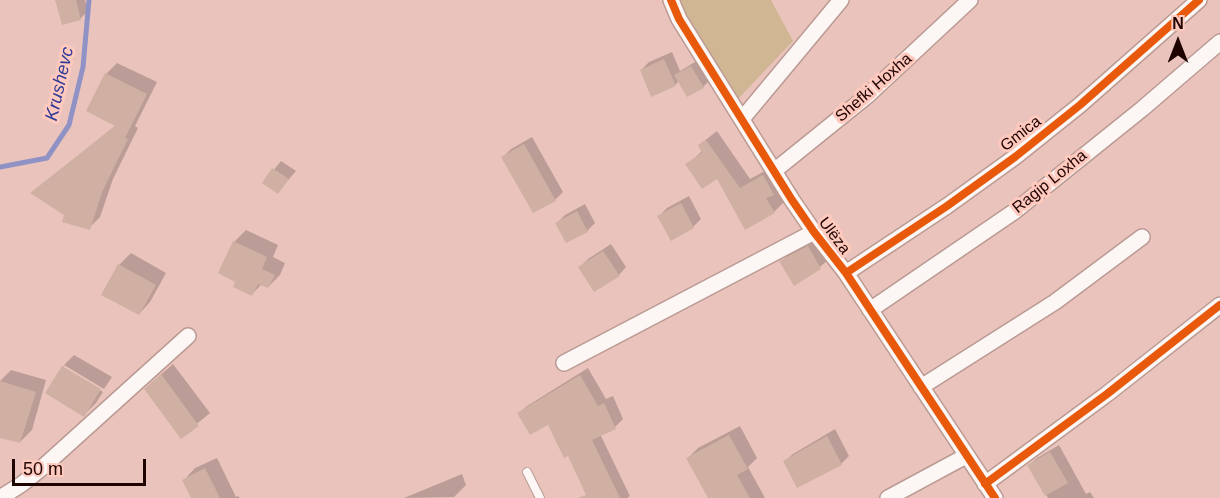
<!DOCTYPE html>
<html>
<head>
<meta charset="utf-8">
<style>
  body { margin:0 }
  #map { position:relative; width:1220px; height:498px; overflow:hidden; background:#eac4bc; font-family:Arial,sans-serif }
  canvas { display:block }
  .north { position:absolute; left:1148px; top:12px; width:60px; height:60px; -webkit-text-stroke:4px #ffc9be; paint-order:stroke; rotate:0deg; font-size:16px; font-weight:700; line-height:24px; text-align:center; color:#1e0301 }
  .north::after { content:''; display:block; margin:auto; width:21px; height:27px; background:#1e0301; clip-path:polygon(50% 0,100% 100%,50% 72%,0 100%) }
  .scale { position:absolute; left:12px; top:459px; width:134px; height:27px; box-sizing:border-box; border:3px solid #1e0301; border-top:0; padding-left:8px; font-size:18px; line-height:21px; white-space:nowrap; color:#1e0301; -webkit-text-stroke:4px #ffc9be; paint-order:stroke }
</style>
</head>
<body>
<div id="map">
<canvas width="1220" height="498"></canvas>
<div class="north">N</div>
<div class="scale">50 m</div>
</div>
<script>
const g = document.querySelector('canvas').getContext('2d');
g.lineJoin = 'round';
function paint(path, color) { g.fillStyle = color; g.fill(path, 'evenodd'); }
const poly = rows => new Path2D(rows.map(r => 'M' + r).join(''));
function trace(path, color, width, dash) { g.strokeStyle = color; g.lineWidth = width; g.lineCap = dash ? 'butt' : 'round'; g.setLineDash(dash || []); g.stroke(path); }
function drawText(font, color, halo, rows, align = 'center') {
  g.font = font + ' Arial,sans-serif'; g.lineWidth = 6; g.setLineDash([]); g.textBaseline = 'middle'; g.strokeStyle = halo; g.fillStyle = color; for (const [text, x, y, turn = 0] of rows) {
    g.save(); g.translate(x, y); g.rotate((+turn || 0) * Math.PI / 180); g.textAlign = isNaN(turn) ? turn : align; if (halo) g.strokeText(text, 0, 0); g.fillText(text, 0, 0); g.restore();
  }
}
paint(poly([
  [678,0,771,0,793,41,737,100,691,33]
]), '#d1b694');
paint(poly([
  [57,0,85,0,88,11,80,19],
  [672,52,680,71,700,59,711,79,703,87,679,81,675,85,641,70,649,62],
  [117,63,157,82,135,126,138,128,113,179,100,217,89,228,32,193,116,125,106,74],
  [717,131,750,179,774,166,777,189,784,202,774,212,717,177,687,165,702,151,699,145],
  [532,137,563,192,556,199,534,211,503,157,511,149],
  [281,161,296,171,278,192,264,182],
  [689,196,701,219,693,227,659,216,667,208],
  [585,204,595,223,587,231,557,223,565,215],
  [246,230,278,245,273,257,285,263,280,275,268,287,262,284,252,294,237,281,234,242],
  [816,240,828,260,820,267,794,284,781,262,789,254],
  [611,244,626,267,619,275,580,267,588,259],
  [131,253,166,273,150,302,139,314,103,294,119,265],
  [74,355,112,377,104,389,64,365],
  [173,364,210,413,181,437,158,377],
  [64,366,64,369,103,392,96,403,84,415,63,367],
  [588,368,606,399,613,396,623,419,615,427,600,434,630,496,627,498,589,498,568,454,549,423,519,413,527,406],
  [11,370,46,380,32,430,20,442,0,436,0,381],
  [740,426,757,458,748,467,765,498,710,498,688,458,698,448],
  [835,429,849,456,841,464,785,461,793,454],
  [1059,445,1086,494,1090,492,1094,498,1048,498,1029,465,1037,458],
  [217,458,236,497,238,496,240,498,193,498,184,480,195,468],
  [462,474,466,485,454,497,404,498]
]), '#0003');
trace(poly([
  [0,167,47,158,69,125,83,67,89,0]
]), '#9092c6', 5);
paint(poly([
  [55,0,76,0,81,20,62,25],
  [664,59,676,86,651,97,640,70],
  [691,66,704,88,687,97,674,75],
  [105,73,147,94,125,138,128,139,102,192,90,230,62,222,64,215,30,193,115,126,86,111],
  [706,140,740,188,763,175,774,195,766,198,775,213,745,230,717,179,702,189,685,164,702,153,698,145],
  [524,144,556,201,533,213,501,157],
  [272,168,289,179,278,194,262,183],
  [681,203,694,228,671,241,657,216],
  [577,211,588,232,566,243,555,223],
  [233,241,267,257,262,269,275,275,268,288,258,284,252,296,233,287,235,282,218,273],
  [808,246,821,269,794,286,779,261],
  [603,251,620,276,594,292,578,267],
  [118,264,156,285,139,315,101,295],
  [62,366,101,389,84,417,45,393],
  [161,374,199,426,181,439,144,389],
  [580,375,598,406,604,403,616,429,592,440,620,498,578,498,586,495,568,456,564,458,548,425,530,435,517,413],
  [0,381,36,392,20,443,0,438],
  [729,435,748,469,737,475,750,498,708,498,686,458],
  [827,436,842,465,797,488,783,461],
  [1050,452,1068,483,1045,496,1027,465],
  [205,468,220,498,191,498,182,480]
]), '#cfb0a3');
const service = poly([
  [527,472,540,498]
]);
const minor = poly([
  [671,0,679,19,792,200,814,232,846,273,995,498],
  [742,119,841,0],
  [774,171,867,96,970,0],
  [846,273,947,206,1015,157,1080,105,1199,0],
  [870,310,1015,211,1142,109,1220,42],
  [564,363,814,232],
  [921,387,1055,302,1142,237],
  [985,484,1107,394,1220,305],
  [0,498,22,484,43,467,188,336],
  [888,498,966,456]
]);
trace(service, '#ba9a93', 10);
trace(minor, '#ba9a93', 18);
trace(service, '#fcf6f5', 8);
trace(minor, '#fcf6f5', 15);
trace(poly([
  [671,0,679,19,792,200,814,232,846,273,995,498],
  [846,273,947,206,1015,157,1080,105,1199,0],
  [985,484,1107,394,1220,305]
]), '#e8590c', 8);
drawText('16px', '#1e0301', '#ffc9be', [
  ["Shefki Hoxha",874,88,-41],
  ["Gmica",1021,134,-38],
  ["Ragip Loxha",1050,182,-39],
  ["Ulëza",834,236,53]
]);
drawText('italic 18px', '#2e3a97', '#ffc9be', [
  ["Krushevc",60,84,-77]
]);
</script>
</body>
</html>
